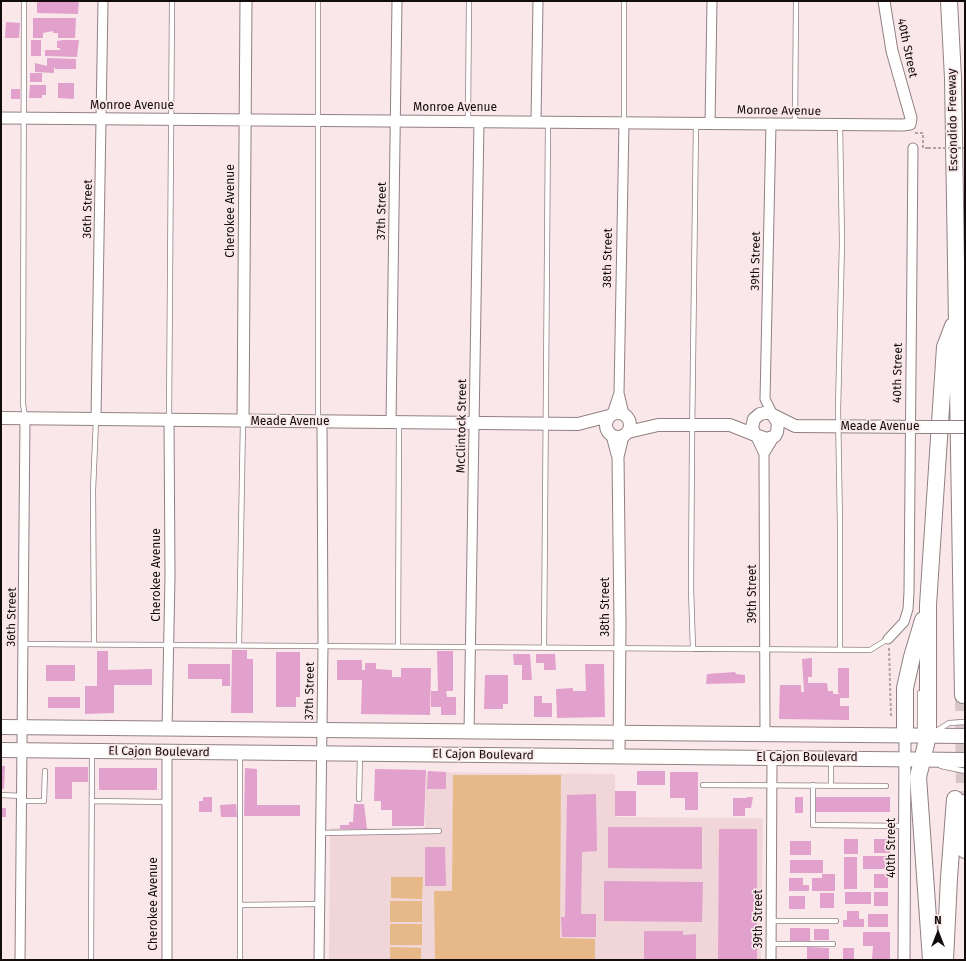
<!DOCTYPE html>
<html>
<head>
<meta charset="utf-8">
<style>
  body { margin:0 }
  #map { position:relative; width:966px; height:961px; overflow:hidden; background:#fae7ea; font-family:"Fira Sans",sans-serif }
  canvas { display:block }
  .frame { position:absolute; inset:0; border:2px solid #120c0d; pointer-events:none }
  .north { position:absolute; left:918px; top:913px; width:40px; height:40px; -webkit-text-stroke:3px #fae7ea; paint-order:stroke; rotate:0deg; font-size:11px; font-weight:700; line-height:16px; text-align:center; color:#120c0d }
  .north::after { content:''; display:block; margin:auto; width:14px; height:18px; background:#120c0d; clip-path:polygon(50% 0,100% 100%,50% 72%,0 100%) }
</style>
</head>
<body>
<div id="map">
<canvas width="966" height="961"></canvas>
<div class="frame"></div>
<div class="north">N</div>
</div>
<script>
const g = document.querySelector('canvas').getContext('2d');
g.lineJoin = 'round';
function paint(path, color) { g.fillStyle = color; g.fill(path, 'evenodd'); }
const poly = rows => new Path2D(rows.map(r => 'M' + r).join(''));
function trace(path, color, width, dash) { g.strokeStyle = color; g.lineWidth = width; g.lineCap = dash ? 'butt' : 'round'; g.setLineDash(dash || []); g.stroke(path); }
function drawText(font, color, halo, rows, align = 'center') {
  g.font = font + ' "Fira Sans",sans-serif'; g.lineWidth = 3.5; g.setLineDash([]); g.textBaseline = 'middle'; g.strokeStyle = halo; g.fillStyle = color; for (const [text, x, y, turn = 0] of rows) {
    g.save(); g.translate(x, y); g.rotate((+turn || 0) * Math.PI / 180); g.textAlign = isNaN(turn) ? turn : align; if (halo) g.strokeText(text, 0, 0); g.fillText(text, 0, 0); g.restore();
  }
}
paint(poly([
  [426,772,615,774,615,817,763,818,761,960,329,960,330,828,425,829]
]), '#f0d6d9');
paint(poly([
  [453,775,561,775,560,938,595,939,595,960,435,960,434,891,452,891],
  [391,877,423,877,422,899,391,898],
  [390,901,422,901,422,922,390,922],
  [390,924,422,924,422,945,390,945],
  [390,947,421,948,421,960,390,960]
]), '#e7b988');
paint(poly([
  [37,1,79,1,78,14,37,13],
  [33,18,76,18,75,38,58,38,58,33,53,33,53,31,43,33,43,38,33,38],
  [6,22,20,23,19,38,5,38],
  [31,40,41,40,41,56,31,56],
  [63,40,79,40,77,57,45,56,45,50,60,50,60,48,57,48,57,41],
  [47,58,76,59,76,69,55,69,54,66,54,73,35,72,35,63,47,66],
  [30,73,42,73,42,82,30,82],
  [58,83,74,83,74,99,58,98],
  [30,85,46,85,46,95,42,95,42,98,29,98],
  [11,89,20,89,20,99,11,99],
  [232,650,247,650,247,659,253,659,253,713,231,713],
  [97,651,108,651,108,670,152,669,152,685,114,685,114,713,85,714,85,686,97,686],
  [437,651,453,651,453,691,446,691,447,697,456,697,456,715,441,715,441,707,431,707,431,691,438,691],
  [276,652,300,652,300,697,296,697,296,707,276,707],
  [513,654,530,654,532,680,522,680,522,665,514,665],
  [536,654,555,654,556,670,544,670,544,663,536,663],
  [812,658,812,677,808,677,808,683,827,683,828,691,833,691,833,694,840,694,838,693,838,668,849,668,849,698,840,698,840,694,840,706,849,706,849,720,779,719,780,685,801,685,801,692,804,692,802,659],
  [337,660,362,660,362,670,365,670,365,663,376,663,376,669,392,670,392,677,401,677,401,668,431,668,430,715,361,714,362,680,337,680],
  [188,664,230,664,230,686,222,686,222,679,188,679],
  [585,664,604,664,605,717,557,718,556,689,573,688,573,691,586,691],
  [46,665,75,665,75,681,46,681],
  [735,672,736,674,745,675,745,683,706,684,707,674],
  [485,675,508,675,508,704,503,704,503,709,484,709],
  [534,696,542,696,542,703,552,703,552,717,534,717],
  [48,697,80,697,80,708,48,708],
  [1,766,5,766,4,789,1,788],
  [55,767,88,767,88,782,72,782,72,799,55,799],
  [99,768,157,768,157,790,99,790],
  [245,768,257,769,257,805,300,805,300,816,244,816],
  [375,769,426,770,424,826,392,826,392,810,381,810,381,801,374,801],
  [428,771,446,772,446,789,427,789],
  [637,771,665,771,665,785,637,785],
  [670,772,698,772,698,810,685,810,685,798,670,798],
  [615,791,636,791,636,816,615,816],
  [596,794,597,851,582,852,581,914,596,914,596,937,562,937,561,917,565,917,567,795],
  [203,797,212,797,212,812,199,812,199,801,203,801],
  [747,797,753,797,751,808,745,808,745,816,733,816,733,798,747,798],
  [795,797,803,797,803,813,795,813],
  [815,797,890,797,890,812,815,812],
  [236,804,237,817,221,817,220,805],
  [354,804,364,804,367,829,340,829,340,825,349,825,349,822,353,822],
  [1,808,6,808,6,817,1,817],
  [608,827,702,827,702,869,608,868],
  [719,829,757,829,757,960,718,960],
  [844,839,858,839,858,854,844,854],
  [874,839,890,839,890,853,874,853],
  [790,841,811,841,811,855,790,855],
  [425,847,445,847,446,886,425,886],
  [863,856,889,856,889,869,863,869],
  [844,857,857,857,857,889,844,889],
  [790,860,823,860,823,873,790,873],
  [822,874,835,874,835,891,812,891,812,878,822,878],
  [874,874,888,874,888,888,874,888],
  [789,878,803,878,803,885,809,885,809,891,789,891],
  [604,881,703,882,702,922,604,921],
  [845,892,871,892,871,904,845,904],
  [874,892,888,892,888,906,874,906],
  [820,893,834,893,834,908,820,908],
  [789,896,805,896,805,909,789,909],
  [847,911,859,911,859,919,864,919,864,927,843,927,843,920,847,920],
  [868,914,888,914,888,927,868,927],
  [790,928,810,928,810,941,790,941],
  [814,929,829,929,829,940,814,940],
  [644,931,683,931,683,935,696,934,696,960,644,960],
  [863,932,890,932,890,960,872,960,873,946,863,946],
  [807,947,829,948,829,960,807,960],
  [843,948,854,948,854,959,843,959]
]), '#e2a0cd');
trace(poly([
  [963,695,964,799]
]), '#d7c6c9', 16, [16, 8]);
const service = poly([
  [24,1,23,404,25,417],
  [468,121,469,1],
  [624,123,624,1],
  [795,124,796,1],
  [840,125,842,242,838,410,840,525,840,650],
  [169,419,172,1],
  [318,420,318,1],
  [24,644,870,650,888,639],
  [94,644,93,490,96,420],
  [239,645,243,421],
  [398,647,399,422],
  [544,648,548,122],
  [693,649,691,588,692,441,696,123],
  [935,732,949,723,965,722],
  [920,733,920,693],
  [240,754,240,960],
  [831,761,831,785],
  [941,766,965,771],
  [703,785,886,786],
  [813,785,813,825,905,826],
  [1,795,22,796],
  [359,799,360,756],
  [22,801,44,801,45,771],
  [92,801,167,802],
  [320,833,439,831],
  [240,905,319,904],
  [771,921,836,921],
  [771,944,833,944],
  [91,960,92,752]
]);
const minor = poly([
  [536,121,538,1],
  [624,123,619,393,624,414],
  [710,124,712,1],
  [771,124,765,399,773,415],
  [612,414,619,393],
  [96,418,103,1],
  [391,422,397,1],
  [755,435,764,454,775,436],
  [764,454,765,734],
  [888,639,904,622,908,609,909,592,913,148],
  [167,729,170,576,169,421],
  [469,732,479,121],
  [20,960,25,418],
  [167,960,167,752],
  [319,960,323,646,322,422],
  [771,960,772,758]
]);
const tertiary = poly([
  [1,118,903,125,910,124,911,118,892,51,884,1],
  [243,421,246,1],
  [612,435,617,454],
  [619,756,620,625,618,457,623,436],
  [904,960,905,736]
]);
const secondary = poly([
  '606 425a12 12 0 1 1 24 0a12 12 0 1 1-24 0Z',
  [773,415,778,423,777,432,775,436,767,439,755,435,752,427,754,419,760,414,765,413,769,413,795,426,930,427],
  [1,418,578,424,609,416],
  [628,432,658,425,730,425,755,435]
]);
const primary = poly([
  [1,727,965,736],
  [1,750,965,760]
]);
const motorway = poly([
  [949,1,953,78,963,695],
  [905,736,905,688,912,657,923,620],
  [964,803,965,850],
  [931,960,918,777,928,736,928,605,945,347,953,326],
  [945,960,949,878,955,799]
]);
trace(service, '#918183', 6);
trace(minor, '#918183', 11);
trace(tertiary, '#918183', 13);
trace(secondary, '#918183', 14);
trace(primary, '#918183', 16);
trace(motorway, '#918183', 18);
trace(poly([
  [915,133,923,133,923,148,928,148],
  [889,648,891,716]
]), '#b1a2a5', 2, [3, 2]);
trace(service, '#fff', 4.5);
trace(minor, '#fff', 9);
trace(tertiary, '#fff', 11);
trace(secondary, '#fff', 12);
trace(primary, '#fff', 14);
trace(motorway, '#fff', 16);
const secondaryBridge = poly([
  [930,427,965,427]
]);
trace(secondaryBridge, '#918183', 14, []);
trace(poly([
  [928,148,965,148]
]), '#b1a2a5', 2, [3, 2]);
trace(secondaryBridge, '#fff', 12);
drawText('12px', '#120c0d', '#fae7ea', [
  ["40th Street",907,48,78],
  ["Monroe Avenue",132,106],
  ["Monroe Avenue",455,108],
  ["Monroe Avenue",779,111,1],
  ["Escondido Freeway",953,120,-91],
  ["36th Street",88,209,-89],
  ["Cherokee Avenue",231,211,-90],
  ["37th Street",382,211,-89],
  ["38th Street",608,258,-89],
  ["39th Street",756,261,-89],
  ["40th Street",898,373,-89],
  ["Meade Avenue",290,422],
  ["McClintock Street",462,426,-89],
  ["Meade Avenue",880,427],
  ["Cherokee Avenue",157,575,-90],
  ["39th Street",753,594,-90],
  ["38th Street",606,607,-90],
  ["36th Street",12,617,-89],
  ["37th Street",310,691,-89],
  ["El Cajon Boulevard",159,752,1],
  ["El Cajon Boulevard",483,755,1],
  ["El Cajon Boulevard",807,758],
  ["40th Street",892,848,-90],
  ["Cherokee Avenue",154,904,-90],
  ["39th Street",759,919,-90]
]);
</script>
</body>
</html>
